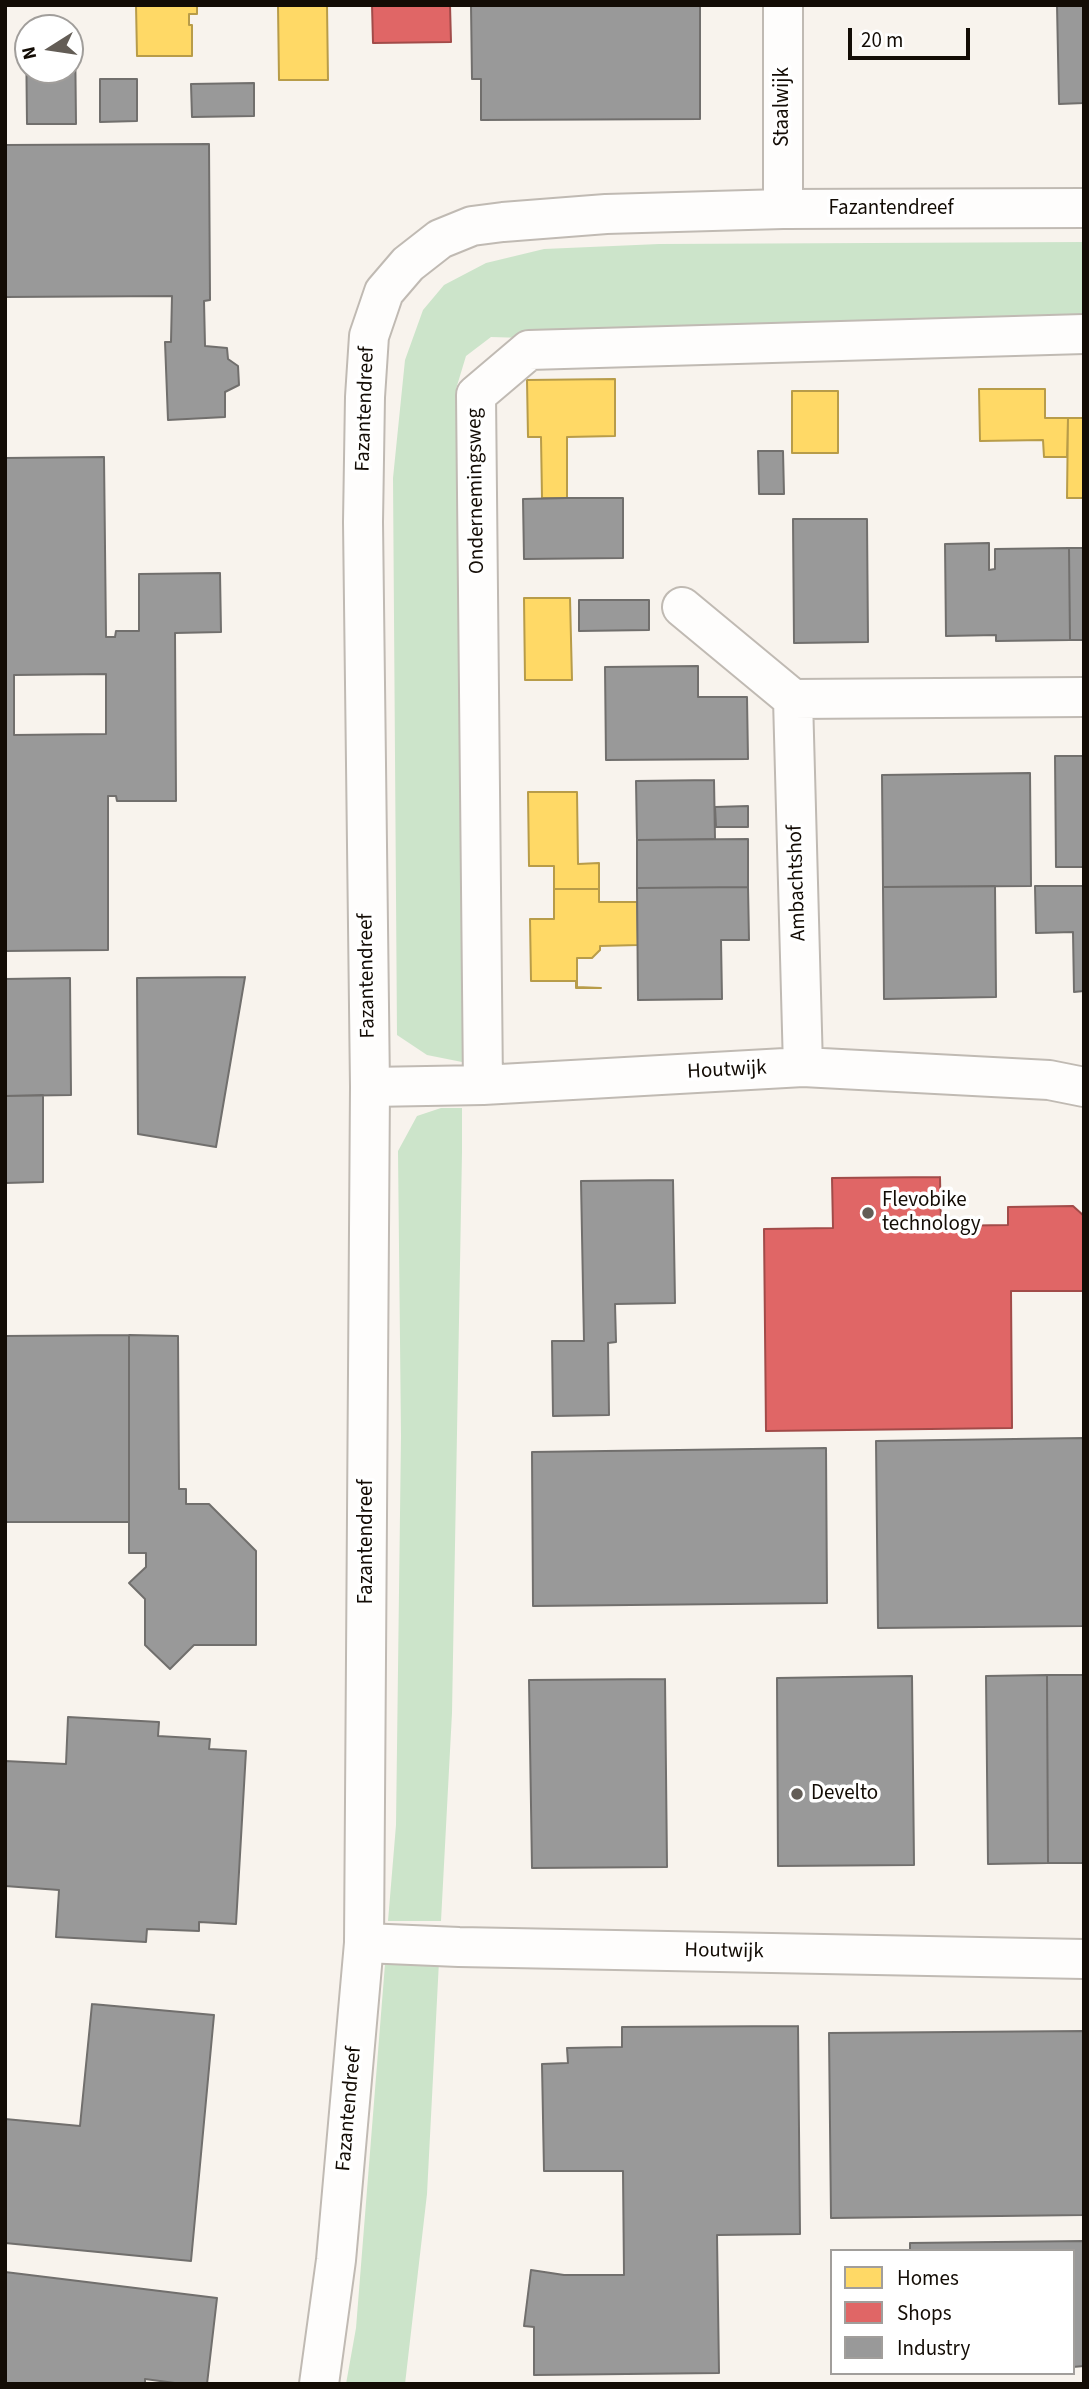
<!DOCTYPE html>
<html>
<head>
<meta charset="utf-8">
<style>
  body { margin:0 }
  #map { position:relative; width:1089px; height:2389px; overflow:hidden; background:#f8f3ed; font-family:"Source Sans 3",sans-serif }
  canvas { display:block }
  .frame { position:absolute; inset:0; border:7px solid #130c05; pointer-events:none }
  .legend { position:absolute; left:830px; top:2249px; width:245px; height:126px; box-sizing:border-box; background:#fff; border:2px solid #a19e9b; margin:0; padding:9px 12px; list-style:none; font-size:21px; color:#130c05 }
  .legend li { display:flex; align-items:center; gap:14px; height:35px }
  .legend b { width:35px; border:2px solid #a19e9b }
  .north { position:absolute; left:14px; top:14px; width:70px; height:70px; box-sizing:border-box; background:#fff; border:2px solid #a19e9b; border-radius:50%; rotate:258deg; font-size:19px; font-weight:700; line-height:28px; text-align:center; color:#130c05 }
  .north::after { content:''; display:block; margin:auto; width:24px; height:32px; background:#635d56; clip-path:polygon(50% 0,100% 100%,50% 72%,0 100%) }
  .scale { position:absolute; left:848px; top:28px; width:122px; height:32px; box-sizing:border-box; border:4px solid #130c05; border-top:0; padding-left:9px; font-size:21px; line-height:24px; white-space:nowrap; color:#130c05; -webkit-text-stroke:5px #fff; paint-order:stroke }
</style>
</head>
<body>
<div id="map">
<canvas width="1089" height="2389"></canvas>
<div class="frame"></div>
<ul class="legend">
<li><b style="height:19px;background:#ffd966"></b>Homes</li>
<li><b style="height:19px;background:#e06666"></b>Shops</li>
<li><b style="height:19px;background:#999"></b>Industry</li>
</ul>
<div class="north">N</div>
<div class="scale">20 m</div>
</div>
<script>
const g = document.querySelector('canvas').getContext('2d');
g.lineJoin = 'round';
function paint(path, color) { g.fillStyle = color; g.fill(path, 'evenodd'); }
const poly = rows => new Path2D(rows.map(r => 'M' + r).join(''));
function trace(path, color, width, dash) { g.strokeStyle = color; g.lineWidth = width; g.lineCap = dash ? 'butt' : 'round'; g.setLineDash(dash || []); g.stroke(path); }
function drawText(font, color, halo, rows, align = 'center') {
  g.font = font + ' "Source Sans 3",sans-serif'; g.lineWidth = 7; g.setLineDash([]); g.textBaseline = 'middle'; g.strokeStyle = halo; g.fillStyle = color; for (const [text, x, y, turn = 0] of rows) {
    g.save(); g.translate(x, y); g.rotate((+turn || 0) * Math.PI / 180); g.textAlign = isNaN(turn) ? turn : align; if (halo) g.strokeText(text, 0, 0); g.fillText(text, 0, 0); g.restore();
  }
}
paint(poly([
  [1084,242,1084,330,524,338,491,337,466,356,456,389,462,895,462,1062,427,1055,397,1035,393,478,405,360,423,310,444,285,486,263,544,249,659,244],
  [441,1108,462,1108,462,1152,452,1713,441,1921,388,1921,396,1825,401,1436,398,1151,417,1116],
  [439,1961,427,2194,405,2384,346,2384,356,2328,385,1964]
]), '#cce4ca');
const homes = poly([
  [136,5,197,5,197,14,189,14,189,25,192,25,192,56,137,56,136,5],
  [327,5,328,80,279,80,278,6,327,5],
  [615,379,615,436,567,437,567,498,542,498,541,437,528,437,527,380,615,379],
  [979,389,1045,389,1045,418,1068,418,1067,457,1044,457,1043,440,980,441,979,389],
  [792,391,838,391,838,453,792,453,792,391],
  [1068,418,1084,418,1084,498,1067,498,1068,418],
  [524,598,570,598,572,680,525,680,524,598],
  [528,792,577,792,578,864,599,863,599,889,554,889,554,866,529,866,528,792],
  [554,889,599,889,599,902,637,902,638,945,600,946,600,950,592,958,577,958,577,987,601,988,576,988,576,981,531,981,530,919,554,919,554,889]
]);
paint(homes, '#ffd966');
trace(homes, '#b89c49', 2);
const shops = poly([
  [372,5,450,5,451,42,373,43,372,5],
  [940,1177,941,1226,1008,1225,1008,1207,1073,1206,1084,1216,1084,1291,1011,1291,1012,1428,766,1431,764,1229,833,1228,832,1178,940,1177]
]);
paint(shops, '#e06666');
trace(shops, '#a24b49', 2);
const industry = poly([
  [471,5,700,5,700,119,481,120,481,79,472,79,471,5],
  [1057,5,1084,5,1084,103,1059,104,1057,5],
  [26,31,28,31,28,70,70,70,70,31,75,31,76,124,27,124,26,31],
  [100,79,137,79,137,121,100,122,100,79],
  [254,83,254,116,192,117,191,84,254,83],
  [209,144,210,300,204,301,205,346,227,348,228,359,238,366,239,385,225,392,225,417,168,420,165,342,171,342,172,296,5,297,5,145,209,144],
  [758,451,783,451,784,494,759,494,758,451],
  [104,457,106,637,115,637,116,631,139,631,139,574,220,573,221,632,175,633,176,801,117,801,116,796,108,796,108,950,5,951,5,458,104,457],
  [106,674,106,734,14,735,14,675,106,674],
  [567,498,623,498,623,558,524,559,523,499,567,498],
  [793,519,867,519,868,642,794,643,793,519],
  [989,543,989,570,995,569,995,549,1069,548,1070,640,996,641,996,635,946,636,945,544,989,543],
  [1069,548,1084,548,1084,640,1070,640,1069,548],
  [579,600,649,600,649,630,579,631,579,600],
  [698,666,698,697,747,697,748,759,606,760,605,667,698,666],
  [1055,756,1084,756,1084,867,1056,867,1055,756],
  [1030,773,1031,886,883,887,882,775,1030,773],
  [714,780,715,839,637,840,636,781,714,780],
  [748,806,748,827,716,827,715,807,748,806],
  [748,839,748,887,637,888,637,840,748,839],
  [995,886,996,997,884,999,883,887,995,886],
  [1035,886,1084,886,1084,991,1074,992,1073,932,1036,933,1035,886],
  [748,887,749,940,721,940,722,999,638,1000,637,888,748,887],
  [245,977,216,1147,138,1134,137,978,245,977],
  [70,978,71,1095,5,1096,5,979,70,978],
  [43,1095,43,1182,5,1183,5,1096,43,1095],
  [673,1180,675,1303,615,1304,616,1342,608,1343,609,1415,553,1416,552,1341,584,1341,581,1181,673,1180],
  [129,1335,178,1336,179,1489,186,1489,186,1504,209,1504,256,1551,256,1645,194,1645,170,1669,145,1645,145,1599,129,1583,146,1567,146,1553,129,1553,129,1335],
  [129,1335,129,1522,5,1522,5,1336,129,1335],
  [1084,1438,1084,1626,878,1628,876,1441,1084,1438],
  [826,1448,827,1603,533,1606,532,1452,826,1448],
  [1047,1675,1048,1863,988,1864,986,1676,1047,1675],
  [1047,1675,1084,1675,1084,1863,1048,1863,1047,1675],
  [912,1676,914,1865,778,1866,777,1678,912,1676],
  [665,1679,667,1867,532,1868,529,1680,665,1679],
  [68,1717,159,1722,158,1736,210,1739,209,1749,246,1751,236,1924,199,1922,199,1931,147,1929,146,1942,56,1937,59,1890,5,1886,5,1761,66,1764,68,1717],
  [92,2004,214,2015,191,2261,5,2243,5,2119,80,2126,92,2004],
  [798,2026,800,2234,717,2235,719,2373,534,2375,534,2327,524,2326,531,2270,564,2275,624,2275,623,2171,544,2171,542,2064,568,2063,567,2048,622,2047,622,2027,798,2026],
  [1084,2031,1084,2215,831,2218,829,2033,1084,2031],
  [1084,2241,1084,2366,1073,2367,1073,2251,910,2251,910,2243,1084,2241],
  [5,2272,217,2298,207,2384,182,2384,145,2379,145,2384,5,2384,5,2272]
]);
paint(industry, '#999');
trace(industry, '#716f6d', 2);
const minor = poly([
  [783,5,783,209],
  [682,607,793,699,803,1067],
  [793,699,1084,697],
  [483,1085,476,395,529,350,1084,334],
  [370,1087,483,1085,803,1067,1049,1080,1084,1087],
  [364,1943,459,1947,1084,1959]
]);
const tertiary = poly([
  [319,2384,336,2260,364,1943,370,1087,363,522,365,397,369,336,384,292,408,264,440,239,472,226,503,222,606,214,783,209,1084,208]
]);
trace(minor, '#c0bab3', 42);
trace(tertiary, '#c0bab3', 42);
trace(minor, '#fefdfc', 38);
trace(tertiary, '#fefdfc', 38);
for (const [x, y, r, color] of [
  [868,1213,7,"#635d56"],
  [797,1794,7,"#635d56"]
]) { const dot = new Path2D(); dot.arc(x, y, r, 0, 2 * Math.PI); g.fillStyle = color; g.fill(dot); trace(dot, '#fff', 2.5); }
drawText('21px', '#130c05', '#fff', [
  ["Staalwijk",783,107,-90],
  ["Fazantendreef",891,209],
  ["Fazantendreef",366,409,-88],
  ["Ondernemingsweg",477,491,-91],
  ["Ambachtshof",798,883,-92],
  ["Fazantendreef",368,976,-91],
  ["Houtwijk",727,1071,-3],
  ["Fazantendreef",367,1542,-90],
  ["Houtwijk",724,1952,1],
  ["Fazantendreef",350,2109,-85]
]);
drawText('21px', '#130c05', '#fff', [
  ["Flevobike",882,1201],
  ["technology",882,1225],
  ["Develto",811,1794]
], 'left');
</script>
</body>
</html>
